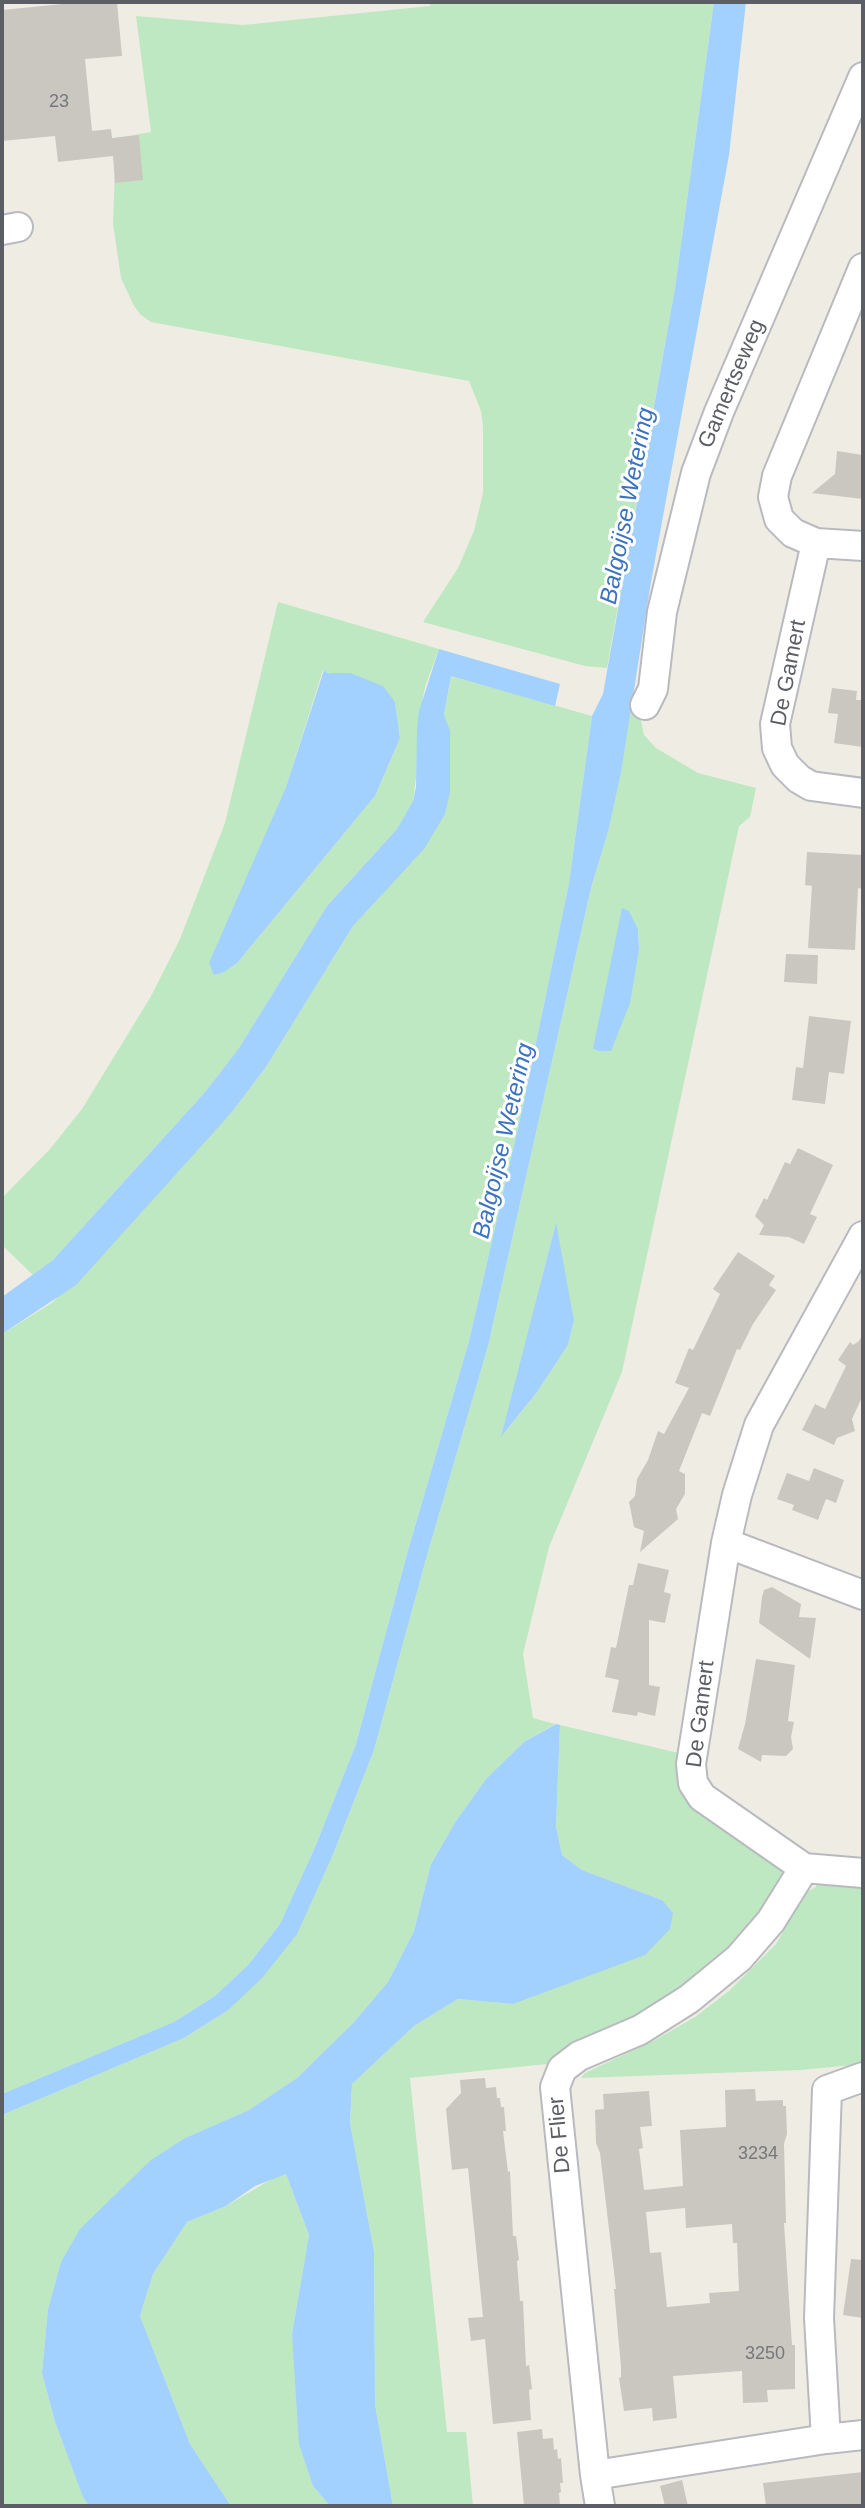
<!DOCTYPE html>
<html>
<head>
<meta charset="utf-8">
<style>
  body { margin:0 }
  #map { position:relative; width:865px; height:2508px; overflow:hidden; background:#efede3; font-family:Arial,sans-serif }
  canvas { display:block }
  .frame { position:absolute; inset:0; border:4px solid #5b5e64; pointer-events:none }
</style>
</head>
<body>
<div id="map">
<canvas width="865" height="2508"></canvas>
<div class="frame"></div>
</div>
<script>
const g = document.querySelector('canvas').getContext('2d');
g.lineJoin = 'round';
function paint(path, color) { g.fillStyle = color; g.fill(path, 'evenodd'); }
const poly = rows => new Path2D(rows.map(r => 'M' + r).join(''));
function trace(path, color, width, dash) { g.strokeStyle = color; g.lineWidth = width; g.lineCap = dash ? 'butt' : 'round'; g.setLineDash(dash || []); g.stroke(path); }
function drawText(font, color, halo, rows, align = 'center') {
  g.font = font + ' Arial,sans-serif'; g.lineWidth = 6; g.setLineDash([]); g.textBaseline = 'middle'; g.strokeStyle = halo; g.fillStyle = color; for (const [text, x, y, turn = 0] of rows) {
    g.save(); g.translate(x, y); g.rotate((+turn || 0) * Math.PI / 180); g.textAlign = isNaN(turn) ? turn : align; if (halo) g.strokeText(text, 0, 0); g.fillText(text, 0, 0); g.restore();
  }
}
paint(poly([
  [430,2,714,2,675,288,607,668,585,666,423,622,458,568,474,531,483,493,483,427,481,411,469,381,151,322,141,315,134,306,121,278,113,224,116,138,151,132,136,16,243,25,430,6],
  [278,602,439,649,425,687,417,729,417,770,413,801,397,829,327,906,239,1048,206,1091,53,1260,33,1275,2,1245,2,1198,50,1149,82,1109,150,998,180,939,225,823],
  [323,670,395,702,400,738,375,796,238,962,249,875,286,787],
  [451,676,592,716,569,883,523,1106,469,1341,407,1554,356,1744,316,1845,280,1924,249,1964,215,1996,174,2022,2,2094,2,1334,53,1302,232,1112,266,1067,353,926,383,893,450,792,450,730,444,716],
  [632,701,637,703,644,735,656,748,698,773,756,788,750,817,739,826,622,1372,549,1547,523,1654,533,1718,555,1724,524,1742,486,1779,456,1821,431,1864,414,1931,388,1982,353,2023,297,2078,249,2110,185,2138,61,2262,48,2309,42,2373,55,2422,83,2496,89,2506,2,2506,2,2115,184,2038,227,2011,334,1852,374,1750,426,1559,488,1346,591,888,608,832],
  [629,911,638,929,639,949,611,1050],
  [555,1226,574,1320,568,1345,537,1392,503,1435],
  [560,1725,683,1754,678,1776,687,1791,788,1867,762,1910,738,1944,681,1988,597,2038,547,2064,410,2078,447,2432,466,2432,473,2506,393,2506,375,2404,374,2251,350,2123,352,2084,414,2026,458,1999,513,2004,662,1900,582,1870,562,1855,556,1826],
  [817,1881,863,1884,863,2064,801,2070,581,2078,585,2073,655,2040,695,2017,729,1991,776,1944,805,1893,816,1887],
  [286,2174,309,2235,292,2334,313,2486,330,2506,231,2506,190,2444,140,2316,153,2274,187,2222,226,2206,275,2177]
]), '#bee8c1');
paint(poly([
  [714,2,746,2,729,155,651,582,621,772,608,832,591,888,488,1346,426,1559,374,1750,334,1852,297,1934,263,1977,227,2011,184,2038,2,2115,2,2094,174,2022,215,1996,249,1964,280,1924,316,1845,356,1744,407,1554,469,1341,523,1106,569,883,592,716,603,694,675,288],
  [439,649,560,684,555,706,451,676,444,715,450,730,450,792,445,814,424,849,353,926,266,1067,232,1112,76,1285,2,1334,2,1297,53,1260,206,1091,239,1048,327,906,397,829,413,801,416,787,417,729,419,711],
  [324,670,328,673,350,673,383,686,395,702,400,738,375,796,238,962,224,972,214,975,209,963,286,787],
  [622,908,629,911,638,929,639,949,630,1003,611,1051,600,1051,593,1049],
  [556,1223,574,1320,568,1345,537,1392,501,1437],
  [556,1724,560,1725,556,1826,562,1855,582,1870,662,1900,673,1913,670,1929,645,1955,513,2004,458,1999,414,2026,352,2084,350,2123,374,2251,375,2404,393,2506,330,2506,313,2486,299,2444,292,2334,309,2235,286,2174,255,2186,226,2206,187,2222,153,2274,140,2316,190,2444,231,2506,89,2506,83,2497,55,2422,42,2373,48,2309,61,2262,80,2229,151,2160,185,2138,249,2110,297,2078,353,2023,388,1982,414,1931,431,1864,456,1821,486,1779,524,1742]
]), '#a2d0ff');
paint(poly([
  [82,2,117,2,122,56,85,59,92,131,111,129,112,138,139,135,143,180,115,183,113,156,58,162,55,136,2,141,2,10],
  [837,451,863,455,863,499,812,493,835,474],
  [832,688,857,691,856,700,863,700,863,747,834,743,838,714,828,713],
  [807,852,863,855,863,889,858,888,855,950,808,948,812,886,805,885],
  [786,954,818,955,817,984,784,982],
  [809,1016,851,1021,844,1074,829,1072,825,1104,792,1100,796,1067,803,1068],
  [798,1148,833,1165,810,1214,817,1217,804,1244,789,1237,759,1235,764,1225,755,1216,764,1198,767,1200,785,1162,790,1164],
  [738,1252,775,1276,769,1285,776,1290,753,1324,740,1350,737,1349,710,1416,702,1413,679,1471,685,1474,685,1494,676,1509,678,1519,640,1552,644,1531,634,1527,629,1502,635,1496,637,1479,648,1460,658,1431,664,1434,689,1388,675,1383,689,1348,693,1350,720,1294,713,1289],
  [863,1333,863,1395,852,1419,855,1431,837,1438,834,1445,802,1430,815,1404,825,1409,846,1366,838,1360,850,1342,853,1345,859,1341],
  [814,1468,844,1480,836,1503,826,1499,818,1520,792,1510,794,1505,777,1499,787,1473,809,1481],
  [638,1563,669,1570,664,1592,671,1594,665,1623,649,1620,649,1685,660,1687,655,1716,638,1712,637,1716,612,1712,619,1680,605,1677,611,1647,616,1648,629,1585,633,1585],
  [772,1587,801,1604,799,1617,816,1618,810,1659,759,1623,762,1597,764,1590],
  [756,1659,795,1665,788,1721,794,1722,791,1737,793,1749,786,1756,762,1755,761,1762,738,1749,745,1724],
  [485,2078,486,2088,496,2087,497,2098,500,2098,501,2107,504,2107,506,2131,503,2131,508,2172,510,2171,513,2236,516,2236,519,2260,517,2261,520,2301,523,2301,526,2366,529,2365,532,2389,529,2390,531,2420,493,2424,485,2339,471,2341,468,2318,483,2317,468,2168,452,2170,446,2109,461,2093,460,2080],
  [755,2089,756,2101,783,2100,783,2106,786,2106,787,2134,784,2144,786,2223,784,2223,792,2345,795,2345,795,2389,767,2390,768,2402,743,2403,742,2371,673,2376,677,2418,653,2421,652,2408,624,2411,619,2378,621,2377,621,2367,614,2289,616,2289,600,2153,596,2143,595,2110,604,2109,603,2094,649,2091,652,2126,640,2127,643,2148,639,2149,644,2190,683,2186,680,2130,726,2127,725,2090],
  [685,2208,686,2228,732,2224,733,2243,737,2243,739,2291,709,2293,710,2303,667,2307,661,2252,650,2253,646,2212],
  [851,2259,863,2260,863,2318,843,2315],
  [542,2429,543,2439,553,2438,554,2450,557,2449,558,2459,561,2458,563,2483,560,2483,561,2492,559,2493,560,2506,524,2506,517,2432],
  [863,2472,863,2506,766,2506,763,2483],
  [682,2480,688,2506,665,2506,660,2486]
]), '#cac7c0');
const street = poly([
  [2,230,18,227],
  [863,268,777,476,773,497,779,519,793,533,816,543,863,546],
  [816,543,775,724,777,748,785,765,799,779,811,786,863,793],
  [645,705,653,689,662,612,696,473,719,412,863,77],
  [863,1236,759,1425,737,1495,726,1543,691,1764,693,1783,702,1797,804,1868,863,1873],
  [726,1543,863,1595],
  [826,2439,819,2318,827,2090,863,2077],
  [595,2475,826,2439,863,2435],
  [600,2506,595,2475,555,2087,562,2069,579,2056,640,2030,689,1999,739,1958,771,1921,804,1868]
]);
trace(street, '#b8bac0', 32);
trace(street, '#fff', 28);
drawText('18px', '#77787b', null, [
  ["23",59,102],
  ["3234",758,2154],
  ["3250",765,2354]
]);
drawText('22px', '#5b5e64', '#fff', [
  ["Gamertseweg",732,384,-67],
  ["De Gamert",789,673,-79],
  ["De Gamert",701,1714,-83],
  ["De Flier",560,2135,-95]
]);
drawText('italic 24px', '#3c73c0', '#fff', [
  ["Balgoijse Wetering",628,506,-79],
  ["Balgoijse Wetering",504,1141,-77]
]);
</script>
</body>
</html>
